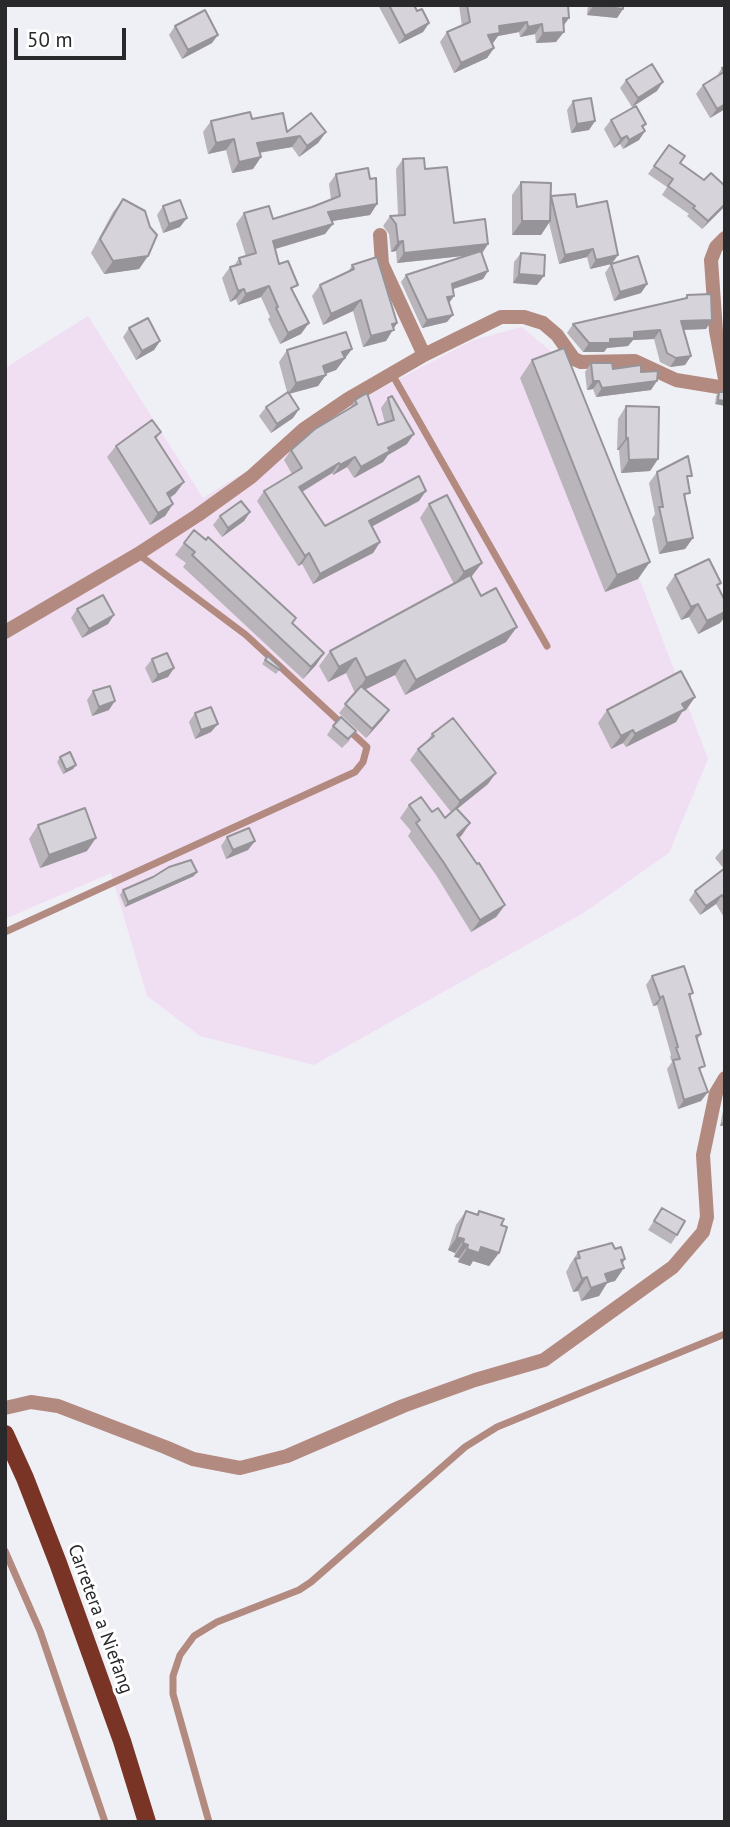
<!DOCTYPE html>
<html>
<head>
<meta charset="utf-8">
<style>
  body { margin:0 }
  #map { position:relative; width:730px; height:1827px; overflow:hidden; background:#efeff6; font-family:"PT Sans",sans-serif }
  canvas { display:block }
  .frame { position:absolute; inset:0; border:7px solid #29292c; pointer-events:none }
  .scale { position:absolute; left:14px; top:28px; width:112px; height:32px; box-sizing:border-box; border:4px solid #29292c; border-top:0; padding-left:9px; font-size:21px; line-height:24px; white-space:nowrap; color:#29292c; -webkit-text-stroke:5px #fff; paint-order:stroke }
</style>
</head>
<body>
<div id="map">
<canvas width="730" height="1827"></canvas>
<div class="frame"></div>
<div class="scale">50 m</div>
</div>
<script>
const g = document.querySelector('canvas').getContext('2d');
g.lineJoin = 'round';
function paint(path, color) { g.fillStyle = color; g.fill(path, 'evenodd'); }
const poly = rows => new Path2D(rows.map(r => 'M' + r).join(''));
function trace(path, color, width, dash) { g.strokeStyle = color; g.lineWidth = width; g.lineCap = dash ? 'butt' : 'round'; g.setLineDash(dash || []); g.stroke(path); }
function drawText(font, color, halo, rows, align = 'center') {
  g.font = font + ' "PT Sans",sans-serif'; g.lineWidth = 6; g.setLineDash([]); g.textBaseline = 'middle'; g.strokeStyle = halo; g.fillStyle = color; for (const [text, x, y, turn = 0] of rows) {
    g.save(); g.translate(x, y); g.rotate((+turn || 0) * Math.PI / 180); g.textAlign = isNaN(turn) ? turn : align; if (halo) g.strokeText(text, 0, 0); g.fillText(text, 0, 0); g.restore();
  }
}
paint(poly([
  [88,316,203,498,376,391,473,340,522,327,554,354,708,759,669,853,585,912,314,1065,200,1036,147,996,111,873,5,919,5,368]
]), '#f0dff2');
trace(poly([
  [392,374,547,646],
  [5,932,355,772,363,762,367,747,246,635,138,554],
  [5,1551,40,1631,105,1822],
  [209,1822,173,1694,173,1676,180,1655,194,1636,217,1622,299,1590,311,1582,465,1447,497,1427,725,1334]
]), '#b38a80', 7);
trace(poly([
  [380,235,382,264,424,355],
  [725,238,716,247,711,260,716,331,725,379],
  [5,632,138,554,198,515,251,477,304,429,348,399,424,355,501,317,524,317,543,323,557,335,574,359,581,362,635,361,676,380,725,388],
  [5,1408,31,1402,58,1406,165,1447,193,1459,240,1468,287,1456,403,1406,475,1380,544,1360,673,1267,703,1232,707,1217,703,1155,716,1093,725,1078]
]), '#b38a80', 14);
trace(poly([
  [5,1434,25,1478,58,1563,122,1741,147,1822]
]), '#793425', 18);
paint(poly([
  [378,5,414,5,417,11,429,23,423,32,399,44],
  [459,5,568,5,563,26,556,42,536,43,535,34,520,37,519,32,498,36,493,43,492,43,494,48,487,58,454,73,440,42,447,32,462,26],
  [588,5,623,5,623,9,617,18,587,15],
  [175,26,212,43,182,59,169,35],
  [725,67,725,109,710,118,696,94,703,85,716,77,722,68],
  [626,80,657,91,632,107,620,88],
  [573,101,595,121,589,130,571,133,567,110],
  [252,119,287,132,326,132,318,143,299,157,292,147,260,153,261,157,253,169,232,173,226,150,208,154,203,132,211,121],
  [611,120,646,124,643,128,645,131,639,140,623,149,620,144,614,148,604,129],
  [669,145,680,163,704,180,725,186,725,206,702,229,687,216,689,214,662,195,667,187,648,174],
  [403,159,425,169,454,223,488,244,482,254,488,271,483,279,453,289,454,296,449,303,447,322,422,328,401,282,406,275,464,256,397,263,396,251,391,252,389,234,383,226,390,216,398,215,396,169],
  [336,174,370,179,377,204,370,215,332,221,325,234,275,249,279,264,293,292,301,334,280,344,268,319,270,317,261,297,238,305,236,299,230,302,222,278,230,267,234,266,239,258,246,256,236,224,244,213,273,219,312,207,331,199,329,184],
  [521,182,551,196,577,207,618,255,612,264,647,284,641,293,614,301,605,273,611,264,590,269,587,257,559,264,549,223,541,235,512,235,512,195],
  [123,199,148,256,139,269,104,274,91,253,113,212],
  [163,206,180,227,163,233,157,215],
  [521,253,537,285,513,283,514,262],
  [352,265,397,323,386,341,363,347,353,311,323,325,312,296,320,285,348,272],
  [687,295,706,329,684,330,691,356,685,365,670,367,660,362,654,339,633,340,628,346,607,348,604,352,583,352,567,333,573,324,685,298],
  [129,328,160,341,154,350,136,360,123,337],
  [352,349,336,370,326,374,318,386,289,394,299,409,293,418,271,433,259,416,266,407,287,392,279,362,287,350],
  [532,360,638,579,605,592,520,378],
  [591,363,613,369,641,372,651,390,596,397,593,389,587,390,585,372],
  [719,392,725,392,715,404,716,396],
  [388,398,407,444,388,455,383,462,354,478,347,467,333,475,332,473,302,492,325,526,419,501,372,526,380,542,373,553,313,584,302,564,298,566,257,501,264,491,292,474,284,460,291,450,350,408,355,400,378,425,385,423,381,408],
  [626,406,658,459,650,471,621,473,619,450,617,450,618,419],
  [161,432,156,439,184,482,175,494,170,498,173,504,165,516,150,525,107,457,116,446],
  [657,472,688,481,685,500,693,538,685,549,659,554,652,519,655,514,649,483],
  [429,504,472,576,471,577,506,642,405,695,395,675,365,689,383,719,366,738,339,713,355,693,346,673,328,682,319,666,330,651,454,584,420,518],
  [250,512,244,521,222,537,213,525,220,516],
  [184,543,292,623,324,653,316,665,303,679,183,567,186,563,175,555],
  [675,575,718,587,720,623,698,634,689,617,681,620,666,588],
  [77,609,114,615,108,624,82,638,71,618],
  [268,656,281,668,276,674,262,664],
  [152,659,174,668,168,677,152,683,145,668],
  [93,691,109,710,92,716,87,700],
  [695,697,686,710,682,712,676,722,626,747,623,743,611,749,598,723,607,710],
  [195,713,211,732,195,739,189,722],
  [333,726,350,740,342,748,327,735],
  [432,734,488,784,457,809,462,835,459,838,505,905,496,917,471,932,436,875,408,836,411,831,400,818,409,805,432,812,445,818,451,812,410,760,418,749,427,741],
  [60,757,76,765,73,769,63,774,57,762],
  [38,825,87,851,40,868,29,839],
  [227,837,255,841,248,850,226,859,221,846],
  [725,846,725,919,716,904,700,915,689,900,695,891,724,869,715,858],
  [194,876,125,907,120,895,123,890],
  [652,976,693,993,690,997,701,1034,697,1040,701,1072,708,1092,701,1101,678,1109,667,1069,672,1062,670,1057,671,1055,657,1005,653,1006,646,985],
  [725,1101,725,1125,720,1126],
  [662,1208,677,1235,671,1244,648,1230],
  [466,1211,476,1215,479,1211,501,1225,499,1253,489,1266,473,1261,470,1266,458,1262,459,1258,454,1257,455,1253,448,1250,456,1225],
  [615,1249,625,1259,615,1281,607,1283,599,1296,581,1301,578,1291,573,1292,566,1272,569,1267,569,1266,578,1252]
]), '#b9b5bb');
paint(poly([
  [593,6,623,9,617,18,587,15],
  [563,18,569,18,562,28],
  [527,22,519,32,498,36,493,43,481,45,488,35,499,26],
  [429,23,423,32,399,44,405,36],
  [542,24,535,34,520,37,528,27],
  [564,32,556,42,536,43,543,33],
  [218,35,212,43,182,59,188,50],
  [494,48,487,58,454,73,461,63],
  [663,82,657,91,632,107,638,98],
  [725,104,725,109,710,118,717,109],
  [595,121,589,130,571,133,577,124],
  [645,131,639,140,623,149,629,140],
  [326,132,318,143,299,157,307,146],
  [300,136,292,147,250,154,257,143],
  [627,136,620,144,614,148,621,139],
  [234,139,226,150,208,154,216,143],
  [261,157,253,169,232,173,239,162],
  [377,204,370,215,320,223,328,212],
  [725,204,725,206,702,229,708,221],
  [187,218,180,227,163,233,169,224],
  [522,221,550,221,541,235,512,235],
  [333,224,325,234,265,252,273,241],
  [403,241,396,251,391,252,398,242],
  [488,244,481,254,397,263,404,253],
  [593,249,587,257,559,264,565,255],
  [618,255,611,264,590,269,596,260],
  [148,256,139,269,104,274,113,261],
  [488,271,483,279,447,291,452,284],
  [519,274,544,276,537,285,513,283],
  [647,284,641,293,614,301,620,292],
  [269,286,261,297,238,305,246,294],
  [244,289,236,299,230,302,238,291],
  [454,296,449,303,447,297],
  [361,300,353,311,323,325,331,314],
  [453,315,447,322,422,328,427,320],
  [712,320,706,329,675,330,681,321],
  [309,323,301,334,280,344,288,333],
  [397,323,386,341,363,347,371,336,392,324],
  [660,330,654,339,633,340,628,346,607,348,604,352,583,352,589,343,634,332],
  [160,341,154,350,136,360,142,351],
  [352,349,336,370,315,377,323,366,342,352],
  [691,356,685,365,670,367,676,358],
  [326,375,318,386,288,394,296,383],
  [593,381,599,381,593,389,587,390],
  [657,381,651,390,596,397,602,388],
  [718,400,725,401,725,406,715,404],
  [299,409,293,418,271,433,277,424],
  [414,434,407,444,388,455,383,462,354,478,361,467,388,448],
  [626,438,628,438,619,450,617,450],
  [355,457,347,467,333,475,340,465],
  [658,459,650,471,621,473,629,460],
  [339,463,332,473,292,498,299,487],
  [184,482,175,494,158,505,167,493],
  [426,491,419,501,362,532,369,521],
  [173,504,165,516,150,525,158,513],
  [250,512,244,521,222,537,228,528],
  [693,538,685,549,659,554,667,543],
  [380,542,373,553,313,584,320,574],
  [309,553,302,564,298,566,305,556],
  [650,562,638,579,605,592,617,575],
  [482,563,472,576,454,585,464,572],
  [698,604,689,617,681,620,691,607],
  [725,612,725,617,720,623,698,634,707,621],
  [114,615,108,624,82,638,89,629],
  [517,627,506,642,405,695,416,680],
  [324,653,316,665,303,679,311,667],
  [356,658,346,673,328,682,339,667],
  [405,660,395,675,356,694,366,678],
  [174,668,168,677,152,683,158,675],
  [695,697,686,710,682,712,676,722,626,747,635,734,682,704],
  [115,701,109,710,92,716,99,707],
  [389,710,383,719,366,738,372,729],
  [218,724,211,732,195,739,201,730],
  [633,730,623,743,611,749,621,736],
  [76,765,73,769,63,774,66,770],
  [496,773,488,784,452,813,460,801],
  [470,823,462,835,448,848,457,835],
  [96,838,87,851,40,868,49,855],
  [255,841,248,850,226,859,233,850],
  [197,872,194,876,125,907,128,902],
  [722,895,716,904,700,915,706,906],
  [505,905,496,917,471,932,480,920],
  [663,996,657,1005,653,1006,660,998],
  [708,1092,701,1101,678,1109,684,1100],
  [725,1119,725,1125,720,1126],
  [457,1237,464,1239,455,1253,448,1250],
  [463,1243,468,1245,459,1258,454,1257],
  [481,1247,499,1253,489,1266,473,1261,470,1266,458,1262,467,1249],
  [625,1259,617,1270,624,1268,615,1281,607,1283,599,1296,581,1301,591,1288,605,1274,621,1260],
  [587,1277,578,1291,573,1292,582,1279]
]), '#969499');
const building = poly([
  [389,5,414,5,417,11,422,9,429,23,405,36,389,5],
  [467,5,568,5,569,18,563,18,564,32,543,33,542,24,528,27,527,22,499,26,500,33,488,35,494,48,461,63,447,32,470,22,467,5],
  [593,5,623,5,623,9,593,5],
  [205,10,218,35,188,50,175,26,205,10],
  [652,64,663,82,638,98,626,80,652,64],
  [725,67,725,104,717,109,703,85,724,72,722,68,725,67],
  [591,98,595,121,577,124,573,101,591,98],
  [636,106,646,124,642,126,645,131,629,140,627,136,621,139,611,120,636,106],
  [250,112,252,119,283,113,287,132,311,113,326,132,307,146,300,136,257,143,261,157,239,162,234,139,216,143,211,121,250,112],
  [669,145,685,156,680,163,704,180,711,173,725,186,725,204,708,221,693,208,695,206,668,186,673,179,654,166,669,145],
  [424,158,425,169,447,167,454,223,485,219,488,244,404,253,403,241,398,242,396,224,390,216,405,215,403,159,424,158],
  [368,168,370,179,376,178,377,204,328,212,333,224,273,241,279,264,288,261,298,285,291,288,309,323,288,333,276,308,278,307,269,286,246,294,244,289,238,291,230,267,241,264,239,258,256,253,244,213,269,206,273,219,312,207,340,196,336,174,368,168],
  [521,182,551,183,550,221,522,221,521,182],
  [575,194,577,207,607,201,618,255,596,260,593,249,565,255,551,196,575,194],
  [123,199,145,211,150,227,157,235,148,256,113,261,100,239,123,199],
  [180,200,187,218,169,224,163,206,180,200],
  [481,251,488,271,452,284,454,296,447,297,453,315,427,320,406,275,481,251],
  [521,253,545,255,544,276,519,274,521,253],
  [638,256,647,284,620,292,611,264,638,256],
  [377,257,397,323,392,324,394,330,371,336,361,300,331,314,320,285,354,269,352,265,377,257],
  [711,294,712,320,681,321,691,356,676,358,667,353,660,330,634,332,634,338,610,339,610,343,589,343,573,324,687,298,687,295,711,294],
  [148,318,160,341,142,351,129,328,148,318],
  [346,332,352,349,342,352,345,358,323,366,326,375,296,383,287,350,346,332],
  [564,348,650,562,617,575,532,360,564,348],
  [591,363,612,363,613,369,641,365,641,372,658,371,657,381,602,388,599,381,593,381,591,363],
  [288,392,299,409,277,424,266,407,288,392],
  [719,392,725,392,725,401,718,400,719,392],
  [367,393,378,425,394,420,388,398,392,396,414,434,388,448,390,451,361,467,355,457,340,465,339,463,299,487,325,526,419,476,426,491,369,521,380,542,320,574,309,553,305,556,264,491,302,468,291,450,315,429,357,404,355,400,367,393],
  [626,406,659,407,658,459,629,460,628,438,626,438,626,406],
  [152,420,161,432,155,437,184,482,167,493,173,504,158,513,116,446,152,420],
  [688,456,692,476,687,476,690,493,684,494,693,538,667,543,659,507,663,507,657,472,688,456],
  [447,495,482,563,464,572,429,504,447,495],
  [241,501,250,512,228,528,220,516,241,501],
  [194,530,206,540,208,537,296,618,292,623,324,653,311,667,192,555,195,552,184,543,194,530],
  [709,559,721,583,717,585,725,601,725,612,707,621,698,604,691,607,675,575,709,559],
  [470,575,481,596,496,588,517,627,416,680,405,660,366,678,356,658,339,667,330,651,470,575],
  [103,595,114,615,89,629,77,609,103,595],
  [167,653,174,668,158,675,152,659,167,653],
  [268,656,281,668,280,670,265,660,268,656],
  [681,671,695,697,682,704,685,709,635,734,633,730,621,736,607,710,681,671],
  [110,686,115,701,99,707,93,691,110,686],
  [361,686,389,710,372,729,345,704,361,686],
  [211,707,218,724,201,730,195,713,211,707],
  [341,717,356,731,348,739,333,726,341,717],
  [453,718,496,773,460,801,418,749,434,736,432,734,453,718],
  [70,752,76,765,66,770,60,757,70,752],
  [421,797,432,812,438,808,445,818,456,808,470,823,457,835,477,864,479,863,505,905,480,920,444,863,416,823,420,820,409,805,421,797],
  [85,808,96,838,49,855,38,825,85,808],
  [249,828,255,841,233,850,227,837,249,828],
  [191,860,197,872,128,902,123,890,153,877,169,867,191,860],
  [725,868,725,899,722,895,706,906,695,891,725,868],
  [684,966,693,993,689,994,701,1034,696,1036,705,1066,699,1068,708,1092,684,1100,673,1060,680,1059,676,1048,678,1047,663,996,660,998,652,976,684,966],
  [662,1208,685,1221,677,1235,654,1221,662,1208],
  [466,1211,478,1215,479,1211,504,1219,501,1225,507,1227,499,1253,481,1247,479,1253,467,1249,468,1245,463,1243,464,1239,457,1237,466,1211],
  [612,1243,615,1249,621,1247,625,1259,621,1260,624,1268,605,1274,608,1282,591,1288,587,1277,582,1279,575,1259,580,1258,578,1252,612,1243]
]);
paint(building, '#d7d3da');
trace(building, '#969499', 2);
drawText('19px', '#29292c', '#fff', [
  ["Carretera a Niefang",100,1619,70]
]);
</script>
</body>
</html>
